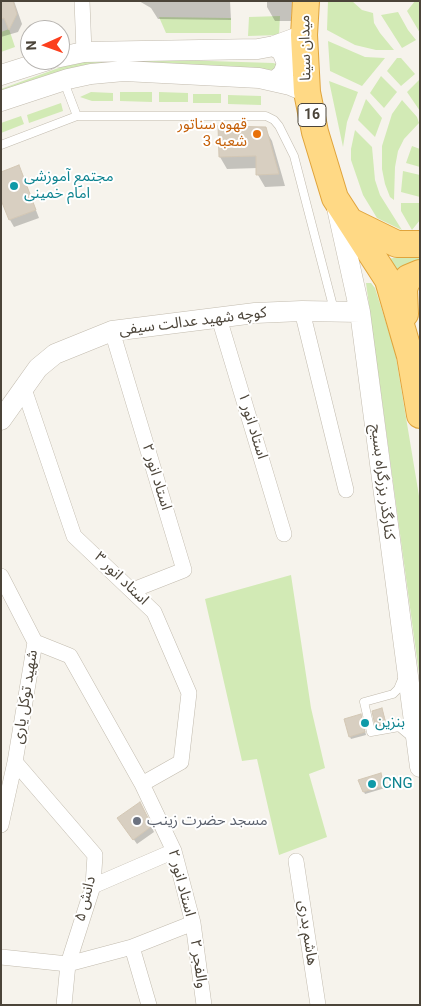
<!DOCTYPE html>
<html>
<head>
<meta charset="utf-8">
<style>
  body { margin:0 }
  #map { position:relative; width:421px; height:1006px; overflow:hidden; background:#f6f3ec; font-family:Roboto,sans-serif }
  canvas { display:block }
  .frame { position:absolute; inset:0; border:2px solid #4b4439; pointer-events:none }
  .north { position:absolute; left:20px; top:20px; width:50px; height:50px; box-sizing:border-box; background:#fff; border:1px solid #b7b4b0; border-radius:50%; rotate:268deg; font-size:14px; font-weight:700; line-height:20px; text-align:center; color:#4b4439 }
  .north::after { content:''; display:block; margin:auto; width:18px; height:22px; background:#fc3f1d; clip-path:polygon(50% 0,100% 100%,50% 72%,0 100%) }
</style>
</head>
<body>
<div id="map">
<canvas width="421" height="1006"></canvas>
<div class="frame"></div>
<div class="north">N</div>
</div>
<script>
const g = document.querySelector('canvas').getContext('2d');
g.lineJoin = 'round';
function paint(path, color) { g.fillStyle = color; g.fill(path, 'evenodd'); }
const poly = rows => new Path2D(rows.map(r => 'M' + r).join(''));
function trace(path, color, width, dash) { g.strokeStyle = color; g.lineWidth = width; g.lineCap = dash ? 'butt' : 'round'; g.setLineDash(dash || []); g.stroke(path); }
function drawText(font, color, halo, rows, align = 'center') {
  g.font = font + ' Roboto,"Noto Sans Arabic",sans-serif'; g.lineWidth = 4; g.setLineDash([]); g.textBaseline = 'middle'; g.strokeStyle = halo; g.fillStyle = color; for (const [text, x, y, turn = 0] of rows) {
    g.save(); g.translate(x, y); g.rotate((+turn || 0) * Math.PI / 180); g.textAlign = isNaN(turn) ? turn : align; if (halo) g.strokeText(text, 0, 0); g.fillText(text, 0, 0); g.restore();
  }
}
paint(poly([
  [328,1,352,1,362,10,373,13,374,23,380,33,394,50,376,50,355,45,327,30],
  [415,1,420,1,420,33,407,11],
  [398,12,408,30,416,40,402,48,381,15],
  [280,16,279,35,248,36,249,17],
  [159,17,231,18,231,33,166,33],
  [9,29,15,47,1,52,1,32],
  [328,41,365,57,385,58,362,86,330,71],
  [397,58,401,58,415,74,401,86,387,71],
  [145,59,273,63,277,64,277,70,144,67,1,97,1,89,75,62],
  [381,76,397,92,384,108,370,93],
  [419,80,420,81,420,111,407,92],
  [329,81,358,92,347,122,343,147],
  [91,92,113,93,113,101,92,101,80,97],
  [120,92,152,92,152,102,120,101],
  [159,92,188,93,188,102,159,102],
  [193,94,221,94,221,103,193,103],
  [228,95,261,96,261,105,228,104],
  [366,99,382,118,375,137,358,120],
  [402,100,417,117,419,123,404,139,398,151,395,167,394,200,390,197,385,184,382,169,382,146,392,114],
  [61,103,63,111,29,123,27,115],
  [21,116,24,124,1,133,1,123],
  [355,130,372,147,375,180,380,195,402,230,377,218,363,195,351,160,351,149],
  [412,146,420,149,420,167,406,163],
  [403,171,420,175,420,197,401,192],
  [401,203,420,203,420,220,412,230,401,211],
  [420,254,420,260,402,266,394,276,387,259],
  [366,283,371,283,375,288,395,351,420,502,420,681],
  [291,575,311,708,325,768,309,774,327,837,279,855,257,759,242,761,205,599]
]), '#d2eab5');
paint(poly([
  [1,1,14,1,22,24,18,32,1,37],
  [139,1,230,1,231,20,158,19,151,8],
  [267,1,293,1,291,21,275,21,267,7],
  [265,129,272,141,285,186,265,187,258,175,258,168,227,169,220,157],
  [19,167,39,218,14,227,10,220],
  [383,712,387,726,378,727,376,725],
  [362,718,366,735,351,739,350,737],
  [381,777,385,788,365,794,364,792],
  [142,808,154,832,137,844,122,823]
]), '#0003');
const building = poly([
  [1,1,13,1,17,14,9,30,4,18,1,19,1,1],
  [218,126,266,127,279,174,256,175,256,156,219,157,218,126],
  [19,165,36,210,9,220,1,200,1,172,19,165],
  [382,708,386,724,375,726,372,711,382,708],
  [361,714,365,732,349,737,344,719,361,714],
  [381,773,384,786,363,792,358,780,381,773],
  [140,802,152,826,133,840,117,818,140,802]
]);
paint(building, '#d8cfc1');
trace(building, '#d3c7b4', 1);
const service = poly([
  [64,82,77,116,266,116,274,120,279,126,294,156,334,310],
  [1,145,77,116],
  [403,677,398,689,393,694,364,702,371,732,399,727,411,737]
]);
const minor = poly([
  [82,1,84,52],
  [302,311,346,490],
  [219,318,284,534],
  [112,331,184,570,133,590],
  [24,389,74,536,154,612,189,693,181,762,142,784],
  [1,576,35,642,15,762,1,825],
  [35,642,70,656,142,784,174,851,193,923,204,1005],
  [15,762,95,855,93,886,68,964,64,1005],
  [296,861,318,1005],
  [93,886,174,851],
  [132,947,149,1005],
  [1,957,68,964,132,947,193,923]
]);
const tertiary = poly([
  [274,46,282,51,287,64,283,74,275,81],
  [60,57,84,52,258,49,274,46,304,35],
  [1,75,48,60],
  [1,101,68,79,91,74,124,71,259,78,290,85,307,92],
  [337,208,360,312,420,767],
  [1,420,38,368,55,354,112,331,255,313,302,311,360,312]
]);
const trunk = poly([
  [306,1,304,35,307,92,315,132,335,198,388,280,410,356,420,415],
  [352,222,397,244,420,244],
  [405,314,404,289,408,278,420,273]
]);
trace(service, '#c2bbae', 9);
trace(minor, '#c2bbae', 16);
trace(tertiary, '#c2bbae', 21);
trace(trunk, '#e0a43c', 28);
trace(service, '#fff', 8);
trace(minor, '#fff', 15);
trace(tertiary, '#fff', 20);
trace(trunk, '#ffd985', 26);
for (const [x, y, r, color] of [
  [257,134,5,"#e8710a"],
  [14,186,5,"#0f9aa8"],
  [365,723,5,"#0f9aa8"],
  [372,784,5,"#0f9aa8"],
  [137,821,5,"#6b7280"]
]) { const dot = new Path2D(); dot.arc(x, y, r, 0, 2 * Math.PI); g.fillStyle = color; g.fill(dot); trace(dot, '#fff', 2); }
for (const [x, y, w] of [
  [312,115,28]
]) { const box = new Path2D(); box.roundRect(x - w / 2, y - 11.5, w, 23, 4); g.fillStyle = '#fff'; g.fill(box); trace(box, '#4b4439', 1); }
drawText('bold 14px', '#4b4439', null, [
  ["16",312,115]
]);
drawText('15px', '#4b4439', '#fff', [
  ["میدان سینا",306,48,-91],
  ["کوچه شهید عدالت سیفی",193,322,-7],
  ["استاد انور ۱",252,426,73],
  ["استاد انور ۲",156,477,73],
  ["کنارگذر بزرگراه بسیج",382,482,83],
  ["استاد انور ۳",121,579,44],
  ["شهید توکل یاری",26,697,-81],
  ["استاد انور ۲",181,883,75],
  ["دانش ۵",86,899,-76],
  ["هاشم بدری",307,933,82],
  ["والفجر ۲",198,964,82]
]);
drawText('15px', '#c56008', '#fff', [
  ["قهوه سناتور",247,125],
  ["شعبه 3",247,142]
], 'right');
drawText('15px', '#0d838f', '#fff', [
  ["مجتمع آموزشی",24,177],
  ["امام خمینی",24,194],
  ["بنزین",375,723],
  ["CNG",382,784]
], 'left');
drawText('15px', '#5b616d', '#fff', [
  ["مسجد حضرت زینب",147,821]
], 'left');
</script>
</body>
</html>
